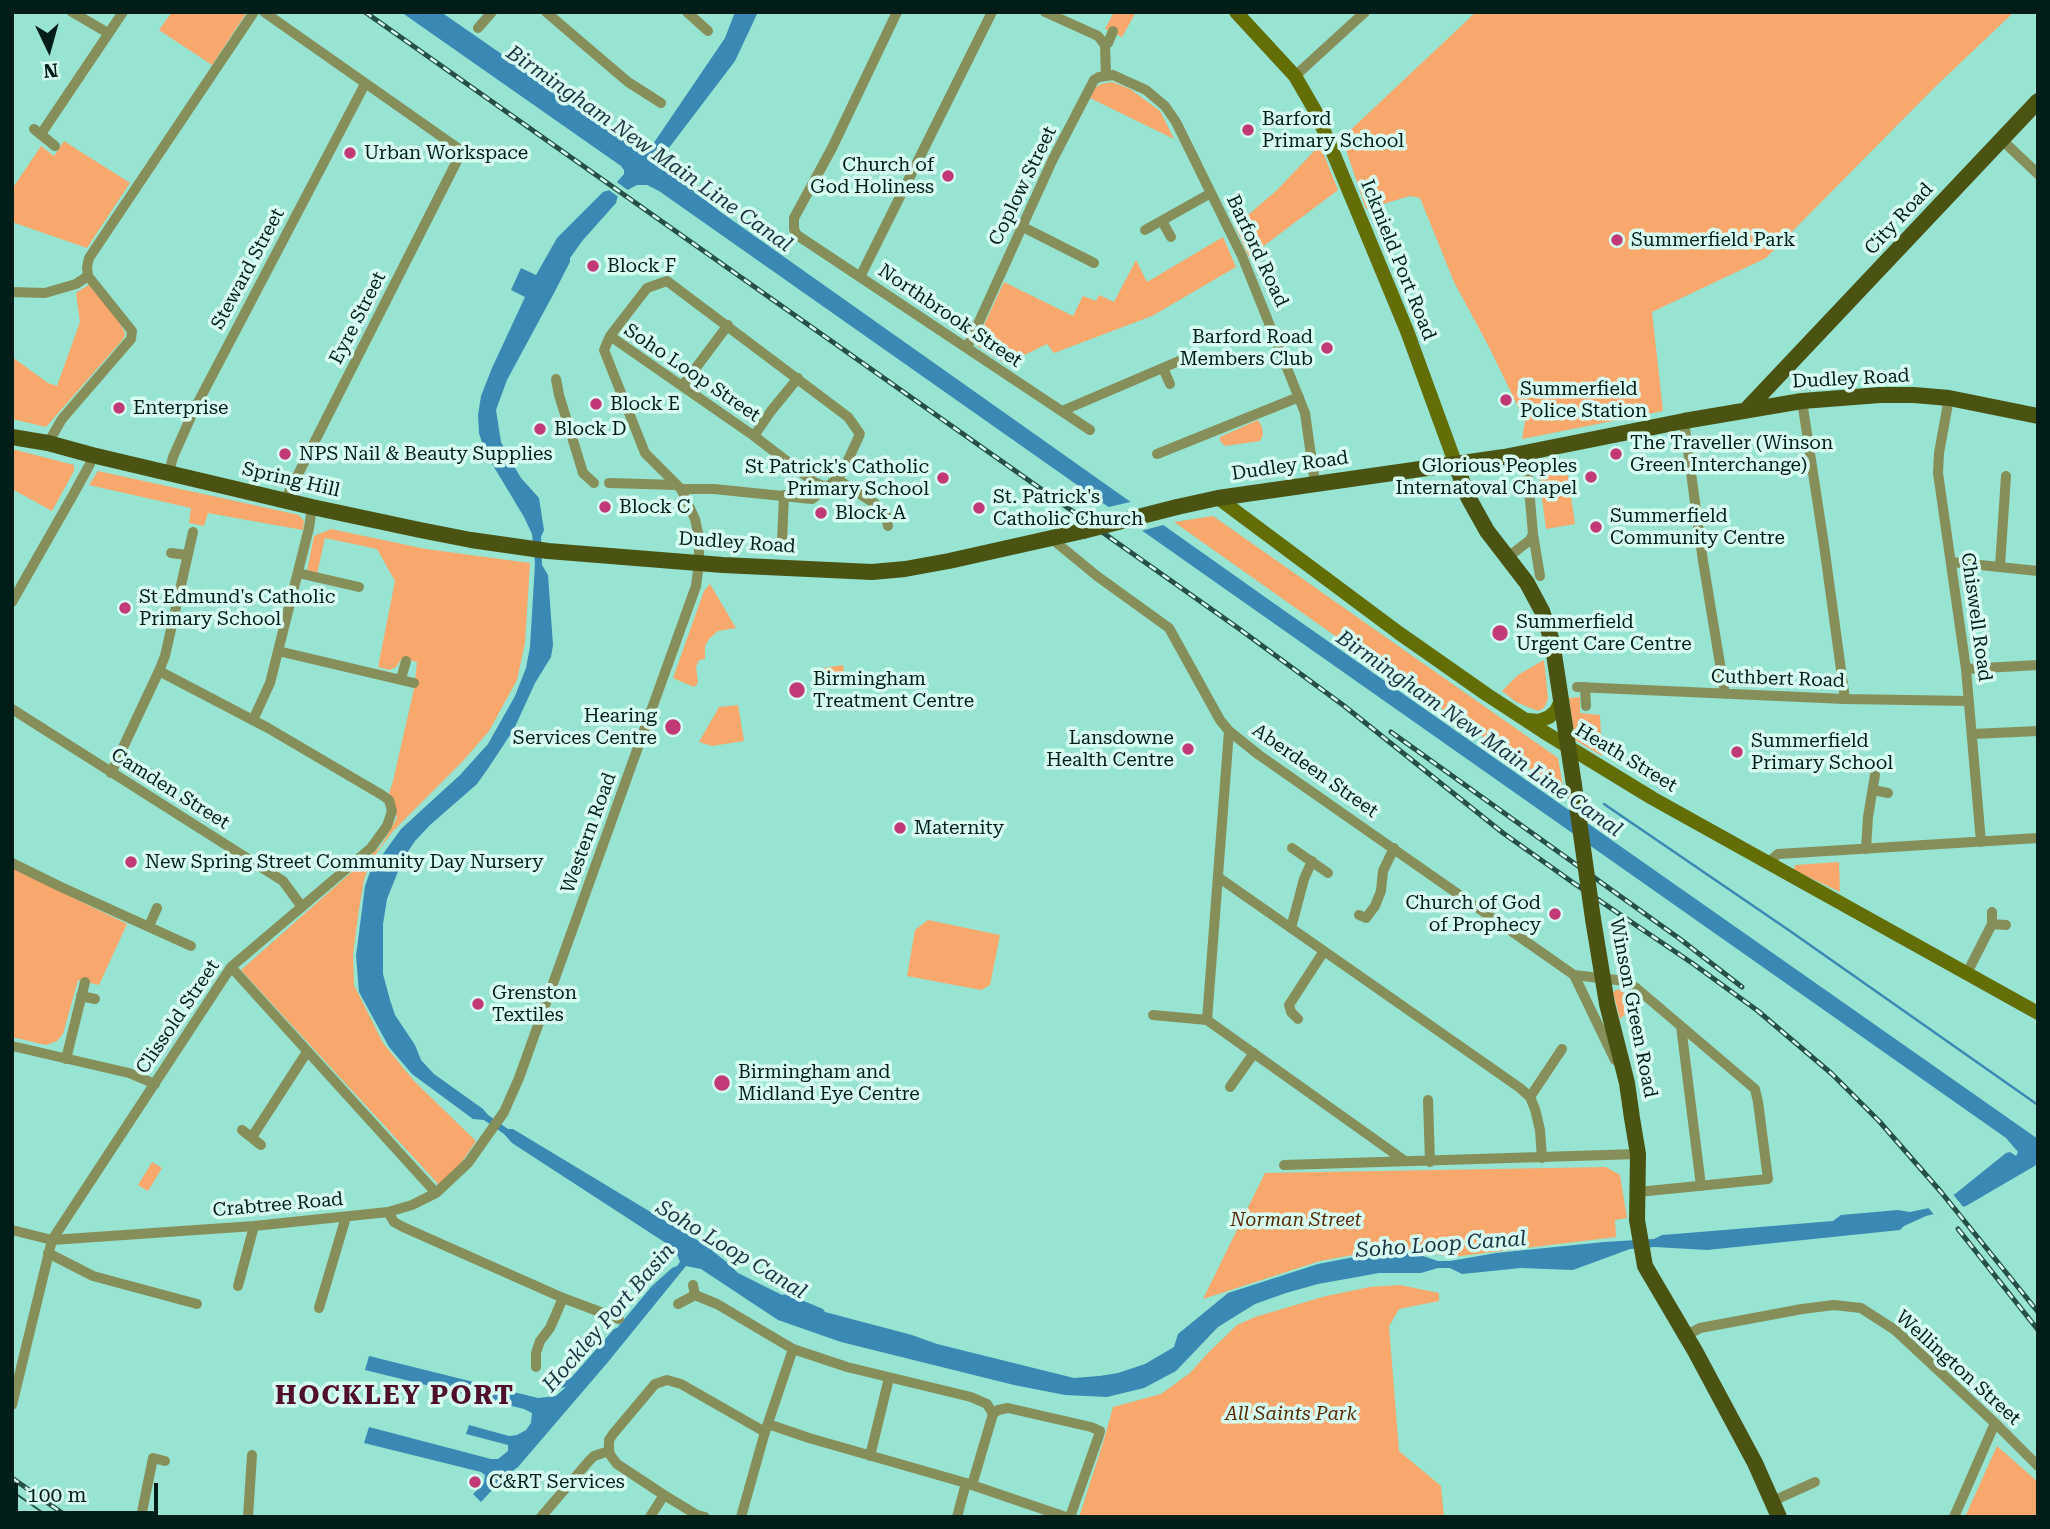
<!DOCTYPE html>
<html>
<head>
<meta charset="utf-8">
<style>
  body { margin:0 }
  #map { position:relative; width:2050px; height:1529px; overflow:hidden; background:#96e4d1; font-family:"Roboto Serif",serif }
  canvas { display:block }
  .frame { position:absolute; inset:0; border:14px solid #001d17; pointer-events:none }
  .north { position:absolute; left:14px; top:14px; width:70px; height:70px; -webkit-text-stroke:5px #d7fdf2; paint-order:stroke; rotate:175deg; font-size:19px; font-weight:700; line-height:28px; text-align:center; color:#001d17 }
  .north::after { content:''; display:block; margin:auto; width:24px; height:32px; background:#001d17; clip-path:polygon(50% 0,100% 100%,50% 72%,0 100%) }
  .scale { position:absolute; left:14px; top:1483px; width:144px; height:32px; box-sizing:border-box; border:4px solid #001d17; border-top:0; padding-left:9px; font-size:21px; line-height:24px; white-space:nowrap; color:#001d17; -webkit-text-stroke:5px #d7fdf2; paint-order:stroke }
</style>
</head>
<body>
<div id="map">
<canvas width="2050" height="1529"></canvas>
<div class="frame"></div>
<div class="north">N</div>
<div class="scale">100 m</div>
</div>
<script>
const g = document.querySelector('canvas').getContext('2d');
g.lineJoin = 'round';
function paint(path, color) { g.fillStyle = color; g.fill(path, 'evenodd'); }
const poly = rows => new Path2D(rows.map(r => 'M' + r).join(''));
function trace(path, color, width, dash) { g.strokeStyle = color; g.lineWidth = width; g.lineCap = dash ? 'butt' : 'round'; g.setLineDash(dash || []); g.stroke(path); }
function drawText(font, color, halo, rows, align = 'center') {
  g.font = font + ' "Roboto Serif",serif'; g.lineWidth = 7; g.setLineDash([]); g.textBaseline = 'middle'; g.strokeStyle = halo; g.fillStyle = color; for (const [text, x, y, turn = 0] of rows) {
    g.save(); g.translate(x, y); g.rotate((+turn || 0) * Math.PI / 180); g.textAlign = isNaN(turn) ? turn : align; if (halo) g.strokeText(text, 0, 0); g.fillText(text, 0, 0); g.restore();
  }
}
paint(poly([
  [172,12,243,12,245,15,212,65,159,30],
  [1114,12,1136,12,1122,37,1105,29],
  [1476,12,2014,12,1935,87,1766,258,1652,312,1663,411,1522,439,1525,421,1488,345,1454,282,1420,198,1410,196,1366,209,1342,138],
  [1112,82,1130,89,1160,111,1174,139,1090,98,1095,88,1101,84],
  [64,141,130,183,87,248,12,222,12,189,41,146,54,156],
  [1320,145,1338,190,1249,257,1235,226,1276,191],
  [1223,237,1236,267,1152,316,1054,353,1047,344,1006,364,975,344,1004,282,1073,316,1083,296,1096,301,1099,295,1114,302,1136,260,1147,282],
  [90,284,111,307,125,333,124,338,46,427,12,419,12,357,48,383,57,386,80,322,76,293],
  [1258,420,1262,427,1263,435,1260,441,1225,446,1220,441,1220,437],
  [12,449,74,465,74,471,52,511,12,489],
  [1566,463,1575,524,1546,529,1538,467],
  [98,471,299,515,304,521,303,530,208,513,204,526,189,523,191,508,89,485],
  [1213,516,1558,758,1564,792,1355,650,1174,522],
  [331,529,426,549,530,563,525,643,517,680,489,731,463,761,393,831,370,862,364,880,359,909,353,954,354,985,383,1043,414,1081,476,1141,461,1163,439,1185,241,970,381,846,397,818,395,807,389,794,393,781,414,689,417,662,402,658,396,667,390,670,378,667,395,581,377,549,325,538,317,574,307,571,314,536],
  [710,584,736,628,718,631,709,639,705,646,705,659,699,660,696,667,698,683,694,687,673,678,704,591],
  [1544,660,1548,699,1544,708,1538,711,1516,702,1502,691,1518,675],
  [843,665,845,679,817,683,815,669],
  [1580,697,1580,713,1600,715,1602,756,1575,740,1569,698],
  [738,705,744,741,712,746,699,742,719,707],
  [1839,862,1840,892,1794,870,1795,865],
  [12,868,127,924,99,985,78,980,63,1034,57,1041,46,1045,12,1037],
  [928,920,1000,935,990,985,981,990,907,976,915,930],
  [1618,989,1638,1003,1620,1019,1613,992],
  [152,1162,162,1168,148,1191,138,1185],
  [1606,1167,1620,1175,1627,1218,1615,1220,1616,1237,1452,1257,1415,1250,1380,1250,1320,1261,1203,1299,1265,1173],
  [1400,1285,1439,1293,1439,1301,1399,1309,1389,1326,1399,1451,1441,1486,1444,1517,1079,1517,1103,1443,1113,1407,1161,1394,1190,1373,1208,1353,1237,1325,1255,1317,1326,1296,1370,1287],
  [1997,1446,2038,1482,2038,1517,1965,1517]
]), '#f8a86c');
paint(poly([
  [401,12,441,12,643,152,651,147,725,38,735,12,758,12,735,61,659,161,660,165,722,213,1282,609,2038,1139,2038,1164,1966,1206,1926,1216,1904,1226,1900,1230,1707,1250,1655,1247,1630,1249,1573,1270,1521,1268,1462,1274,1450,1268,1438,1268,1421,1273,1379,1273,1318,1284,1286,1293,1255,1304,1218,1327,1176,1371,1144,1388,1107,1397,1065,1395,1014,1385,841,1342,778,1320,701,1269,686,1266,608,1362,518,1467,504,1477,481,1502,473,1494,484,1483,485,1475,481,1472,364,1443,369,1427,491,1459,498,1459,508,1451,508,1445,466,1434,469,1425,509,1436,517,1435,526,1430,531,1423,532,1413,524,1409,365,1370,369,1356,538,1398,556,1396,566,1387,549,1390,547,1384,571,1378,614,1329,617,1328,652,1286,672,1268,677,1266,680,1262,675,1249,512,1143,504,1134,484,1120,473,1119,412,1074,389,1047,359,992,356,956,365,886,370,872,401,829,460,775,488,744,515,696,526,668,530,647,535,563,532,534,524,517,485,452,479,433,478,415,481,396,492,368,525,297,511,290,521,268,536,275,557,238,603,192,610,190,624,174,624,170,621,166],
  [637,185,647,185,659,191,2006,1138,2018,1152,2016,1156,2010,1152,2006,1153,1955,1194,1929,1208,1910,1212,1898,1210,1841,1215,1833,1221,1675,1234,1662,1235,1654,1239,1604,1242,1496,1253,1450,1261,1438,1261,1411,1252,1395,1252,1375,1253,1318,1264,1228,1293,1178,1334,1174,1347,1145,1364,1118,1373,1099,1376,1074,1378,937,1344,912,1335,825,1312,823,1309,787,1294,782,1295,738,1273,728,1263,702,1243,513,1129,508,1129,488,1115,483,1109,434,1074,421,1060,415,1045,395,1015,390,1000,383,974,383,924,387,899,403,859,415,841,430,825,477,784,489,767,514,729,535,683,551,657,553,645,548,575,542,565,541,537,544,530,539,498,521,478,507,454,501,442,496,410,507,380,554,293,570,262,570,258,583,240,616,203,618,195]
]), '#3a88b4');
paint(poly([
  [614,180,629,191,620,198,606,188],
  [1135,501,1167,524,1137,532,1104,508],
  [1951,1192,1965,1209,1936,1217,1926,1205]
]), '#96e4d1');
trace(poly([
  [1604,804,1790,931,2038,1105]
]), '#3a88b4', 2.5);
trace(poly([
  [72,12,108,33],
  [264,12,462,151,285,500],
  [546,12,628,82,661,103],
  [687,12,708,31],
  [897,12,832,148,794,218,794,229,797,235,1090,430],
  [1045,12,1098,36,1105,45,1106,76],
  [478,28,492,12],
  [1105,45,1108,43,1113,31],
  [1295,76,1365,12],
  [34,129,55,146],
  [41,134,123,12],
  [2002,140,2038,174],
  [1162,221,1171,237],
  [1023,227,1094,263],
  [1145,230,1211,193],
  [88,276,87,267,89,258,254,12],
  [860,277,992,12],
  [12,292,45,293,76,284,88,276],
  [610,336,754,436,814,482,823,486,830,485],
  [967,348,1052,161,1094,80,1099,77,1113,75,1146,90,1165,106,1176,122,1242,256,1305,413,1315,484],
  [1163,368,1170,384],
  [556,379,559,395,583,473,594,483],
  [683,385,728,325],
  [1949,398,1939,453,1938,473,1966,669,1981,842],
  [1802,401,1824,545,1845,699],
  [1062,411,1179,361],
  [1684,421,1703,561,1725,694],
  [754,436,771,411,798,378],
  [48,443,62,419,131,339,132,331,88,276],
  [1157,454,1299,397],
  [169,472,173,457,194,410,365,84],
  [1528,477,1533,534,1540,576],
  [837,479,877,505,886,515,888,526],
  [609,483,676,485],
  [1053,538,1058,544,1097,576,1169,628,1220,720,1229,731,1259,755,1574,975,1625,981,1635,987,1755,1089,1758,1102,1768,1179,1638,1192],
  [782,542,784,495],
  [171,553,187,555],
  [1508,557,1530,540,1533,534],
  [1951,562,2038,571],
  [2000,566,2006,476],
  [298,573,359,587],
  [12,602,73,495,90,464,92,455],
  [278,651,414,683],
  [1966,669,2038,665],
  [401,679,406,661],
  [1577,687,1845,699,1969,701],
  [1585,687,1586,706],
  [12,709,283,881,302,907],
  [253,720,270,683,309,528,312,507],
  [1973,734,2038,731],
  [111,773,159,671,165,656,193,532],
  [1873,790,1888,793],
  [1292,848,1328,873],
  [1866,849,1868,817,1875,775],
  [12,863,61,887,191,946],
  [1768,863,1778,854,2038,838],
  [1218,877,1520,1088,1530,1097,1535,1109,1540,1130,1542,1158],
  [1359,915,1366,918,1375,906,1381,891,1383,871,1394,848],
  [1992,924,2006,925],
  [149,926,157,908],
  [1291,928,1304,879,1312,861],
  [231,967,436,1193],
  [1967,973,1992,924,1992,912],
  [1574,975,1615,1060],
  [81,996,95,999],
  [1153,1015,1207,1020,1405,1161],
  [1298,1019,1291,1012,1289,1005,1324,951],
  [1207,1020,1229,731],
  [1681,1026,1701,1186],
  [12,1046,129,1073,155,1084],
  [66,1059,85,982],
  [1230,1087,1254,1053],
  [1530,1097,1562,1049],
  [1428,1100,1430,1162],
  [242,1130,261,1145],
  [252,1137,307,1052],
  [1284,1165,1638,1154],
  [388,1212,394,1222,403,1227,563,1298,619,1319],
  [12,1230,52,1240,254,1226,388,1212,412,1205,436,1193,468,1163,504,1112,519,1078,696,586,699,563,699,537,695,519,681,489,645,453,604,350,610,336,647,288,667,281,848,417,860,434,843,471,837,479,812,499,714,489,681,489],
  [48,1253,93,1276,197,1304],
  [693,1285,695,1295],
  [238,1286,254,1226],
  [678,1304,695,1295,717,1304,793,1349,847,1367,971,1397,987,1404,993,1414],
  [319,1308,346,1217],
  [1685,1336,1700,1328,1802,1309,1834,1305,1861,1308,1895,1330,1995,1423,2038,1466],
  [536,1367,536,1353,540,1341,550,1328,563,1298],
  [12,1405,52,1240,231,967,371,848,387,826,392,811,389,800,382,795,268,728,159,671],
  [768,1424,809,1438,966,1483,1066,1517],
  [870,1456,889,1378],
  [972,1485,993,1414,998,1410,1008,1408,1091,1427,1100,1431,1099,1435,1070,1517],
  [1773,1501,1815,1482],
  [141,1517,153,1458,165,1461],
  [248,1517,252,1455],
  [541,1517,589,1461,594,1456,609,1451],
  [650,1517,664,1495],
  [705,1517,697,1515,664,1495,617,1464,611,1456,609,1451,609,1440,613,1434,655,1384,667,1380,681,1384,765,1432],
  [741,1517,765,1432,793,1349],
  [957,1517,966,1483],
  [1954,1517,1995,1423]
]), '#868f59', 10);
trace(poly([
  [1236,12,1295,76,1317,114,1407,331,1456,465],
  [1218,498,1399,633,1486,694,1544,732,1652,798,2038,1013],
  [1528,720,1539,721,1549,717,1556,711,1561,701]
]), '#636e07', 14);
trace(poly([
  [1747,409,2038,101],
  [12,437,48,443,92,455,312,507,420,530,471,540,548,551,723,565,872,572,905,569,949,561,1083,531],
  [1456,465,1468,497,1487,531,1527,583,1542,611,1552,641,1574,785],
  [1177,507,1218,498,1504,457,1684,421,1802,401,1880,395,1914,395,1949,398,2038,416],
  [1593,919,1607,1004,1627,1083,1632,1118,1638,1154,1637,1220,1645,1266,1695,1351,1755,1463,1779,1517]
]), '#4b5313', 16);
trace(poly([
  [12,1491,49,1517]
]), '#265047', 2);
const rail = poly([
  [365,12,1238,628,1343,705,1503,833,1575,884,1692,963,1758,1011,1832,1074,1879,1121,1941,1192,2038,1312],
  [1391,732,1680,939,1742,987],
  [1958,1229,2038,1330],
  [12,1478,68,1517]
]);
trace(rail, '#265047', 5);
trace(rail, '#d7fdf2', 2.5, [8]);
trace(poly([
  [1083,531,1177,507],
  [1574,785,1593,919]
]), '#4b5313', 16);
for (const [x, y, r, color] of [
  [1248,130,7,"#c13977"],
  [350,153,7,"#c13977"],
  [948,176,7,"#c13977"],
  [1617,240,7,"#c13977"],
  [593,266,7,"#c13977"],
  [1327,348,7,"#c13977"],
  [1506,400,7,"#c13977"],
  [596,404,7,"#c13977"],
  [119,408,7,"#c13977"],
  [540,429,7,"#c13977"],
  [285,454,7,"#c13977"],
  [1616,454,7,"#c13977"],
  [1591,477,7,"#c13977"],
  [943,478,7,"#c13977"],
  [605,507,7,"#c13977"],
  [979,508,7,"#c13977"],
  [821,513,7,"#c13977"],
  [1596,527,7,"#c13977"],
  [125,608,7,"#c13977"],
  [1500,633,9,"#c13977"],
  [797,690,9,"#c13977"],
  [673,727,9,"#c13977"],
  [1188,749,7,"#c13977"],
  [1737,752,7,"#c13977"],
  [900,828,7,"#c13977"],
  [131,862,7,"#c13977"],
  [1555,914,7,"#c13977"],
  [478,1004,7,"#c13977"],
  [722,1083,9,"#c13977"],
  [475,1482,7,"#c13977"]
]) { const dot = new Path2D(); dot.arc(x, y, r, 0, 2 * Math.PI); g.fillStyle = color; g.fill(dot); trace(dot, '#d7fdf2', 2.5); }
drawText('19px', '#001d17', '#d7fdf2', [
  ["Barford",1262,119],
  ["Primary School",1262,141],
  ["Urban Workspace",364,153],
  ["Church of",934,165,"right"],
  ["God Holiness",934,187,"right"],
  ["Summerfield Park",1631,240],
  ["Block F",607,266],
  ["Barford Road",1313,337,"right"],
  ["Members Club",1313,359,"right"],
  ["Summerfield",1520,389],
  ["Police Station",1520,411],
  ["Block E",610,404],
  ["Enterprise",133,408],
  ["Block D",554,429],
  ["The Traveller (Winson",1630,443],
  ["Green Interchange)",1630,465],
  ["NPS Nail & Beauty Supplies",299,454],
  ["Glorious Peoples",1577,466,"right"],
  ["Internatoval Chapel",1577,488,"right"],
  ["St Patrick's Catholic",929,467,"right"],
  ["Primary School",929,489,"right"],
  ["St. Patrick's",993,497],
  ["Catholic Church",993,519],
  ["Block C",619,507],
  ["Block A",835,513],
  ["Summerfield",1610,516],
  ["Community Centre",1610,538],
  ["St Edmund's Catholic",139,597],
  ["Primary School",139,619],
  ["Summerfield",1516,622],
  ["Urgent Care Centre",1516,644],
  ["Birmingham",813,679],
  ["Treatment Centre",813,701],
  ["Hearing",657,716,"right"],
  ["Services Centre",657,738,"right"],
  ["Lansdowne",1174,738,"right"],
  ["Health Centre",1174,760,"right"],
  ["Summerfield",1751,741],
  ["Primary School",1751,763],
  ["Maternity",914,828],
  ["New Spring Street Community Day Nursery",145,862],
  ["Church of God",1541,903,"right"],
  ["of Prophecy",1541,925,"right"],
  ["Grenston",492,993],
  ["Textiles",492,1015],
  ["Birmingham and",738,1072],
  ["Midland Eye Centre",738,1094],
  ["C&RT Services",489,1482]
], 'left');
drawText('19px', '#001d17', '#d7fdf2', [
  ["Coplow Street",1023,186,-64],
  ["City Road",1899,219,-47],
  ["Barford Road",1257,251,65],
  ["Icknield Port Road",1398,260,68],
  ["Steward Street",248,269,-62],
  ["Northbrook Street",950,316,34],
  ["Eyre Street",358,318,-63],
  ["Soho Loop Street",692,373,34],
  ["Dudley Road",1851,379,-3],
  ["Dudley Road",1290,466,-8],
  ["Spring Hill",291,480,13],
  ["Dudley Road",737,543,4],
  ["Chiswell Road",1976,617,82],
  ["Cuthbert Road",1778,679,2],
  ["Heath Street",1626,758,31],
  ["Aberdeen Street",1315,771,35],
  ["Camden Street",170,789,32],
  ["Western Road",589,833,-70],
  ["Winson Green Road",1633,1008,79],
  ["Clissold Street",178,1017,-56],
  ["Crabtree Road",278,1205,-5],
  ["Wellington Street",1958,1368,42]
]);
drawText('italic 19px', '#562b03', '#d7fdf2', [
  ["Norman Street",1296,1220],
  ["All Saints Park",1291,1414]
]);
drawText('italic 21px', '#1c3443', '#d7fdf2', [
  ["Birmingham New Main Line Canal",649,149,35],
  ["Birmingham New Main Line Canal",1479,734,35],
  ["Soho Loop Canal",1441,1245,-4],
  ["Soho Loop Canal",731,1250,31],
  ["Hockley Port Basin",609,1318,-49]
]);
g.letterSpacing = '2px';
drawText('bold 26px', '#500e2d', '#d7fdf2', [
  ["HOCKLEY PORT",395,1396]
]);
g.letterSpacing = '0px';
</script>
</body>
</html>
